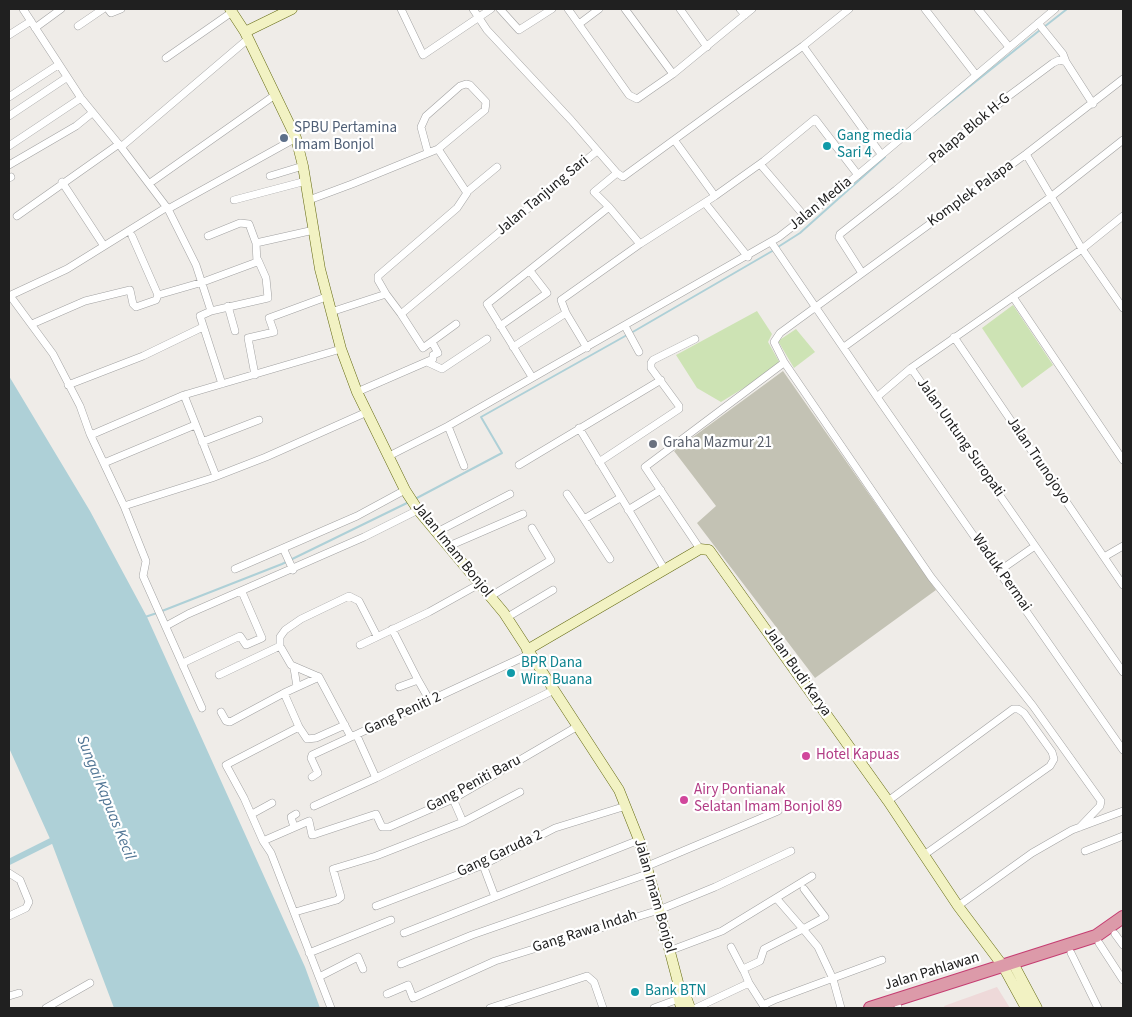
<!DOCTYPE html>
<html>
<head>
<meta charset="utf-8">
<style>
  body { margin:0 }
  #map { position:relative; width:1132px; height:1017px; overflow:hidden; background:#efece8; font-family:"Source Sans 3",sans-serif }
  canvas { display:block }
  .frame { position:absolute; inset:0; border:10px solid #202020; pointer-events:none }
</style>
</head>
<body>
<div id="map">
<canvas width="1132" height="1017"></canvas>
<div class="frame"></div>
</div>
<script>
const g = document.querySelector('canvas').getContext('2d');
g.lineJoin = 'round';
function paint(path, color) { g.fillStyle = color; g.fill(path, 'evenodd'); }
const poly = rows => new Path2D(rows.map(r => 'M' + r).join(''));
function trace(path, color, width, dash) { g.strokeStyle = color; g.lineWidth = width; g.lineCap = dash ? 'butt' : 'round'; g.setLineDash(dash || []); g.stroke(path); }
function drawText(font, color, halo, rows, align = 'center') {
  g.font = font + ' "Source Sans 3",sans-serif'; g.lineWidth = 4.5; g.setLineDash([]); g.textBaseline = 'middle'; g.strokeStyle = halo; g.fillStyle = color; for (const [text, x, y, turn = 0] of rows) {
    g.save(); g.translate(x, y); g.rotate((+turn || 0) * Math.PI / 180); g.textAlign = isNaN(turn) ? turn : align; if (halo) g.strokeText(text, 0, 0); g.fillText(text, 0, 0); g.restore();
  }
}
paint(poly([
  [997,987,1010,1008,945,1008,944,1006]
]), '#eed9d9');
paint(poly([
  [783,371,936,590,815,678,697,523,716,506,674,451]
]), '#c3c2b4');
paint(poly([
  [1013,305,1053,365,1022,388,982,328],
  [757,311,772,334,768,342,781,365,721,402,697,388,676,355],
  [796,329,815,352,794,368,778,341]
]), '#cde3b4');
paint(poly([
  [9,376,90,511,147,617,305,967,320,1008,114,1008,51,841,9,748]
]), '#aed0d7');
trace(poly([
  [1044,27,1067,9],
  [934,115,1040,30],
  [778,247,800,233,885,157],
  [631,333,774,250],
  [415,499,502,453,481,417,627,335],
  [162,611,282,564,409,502],
  [145,617,157,613]
]), '#aed0d7', 2);
trace(poly([
  [9,862,51,841]
]), '#aed0d7', 6);
const street = poly([
  [23,9,81,98,121,147,168,209,196,265,211,311],
  [108,9,111,13,121,9],
  [401,9,423,55,491,9],
  [473,9,487,30,571,120,617,173,623,177,803,46,849,9],
  [500,9,519,30,552,9],
  [568,9,629,95,637,99,673,74,752,9],
  [625,9,673,74],
  [680,9,707,47],
  [740,9,745,15],
  [925,9,976,75],
  [978,9,1009,47],
  [1038,23,1063,54,1066,62],
  [579,24,599,9],
  [78,26,103,9],
  [35,28,61,9],
  [9,35,31,21],
  [803,46,881,154],
  [166,58,232,12],
  [9,97,58,65],
  [9,116,66,78],
  [675,141,715,196],
  [9,146,81,98],
  [121,147,248,39],
  [1026,154,1082,249,1123,308],
  [760,164,806,218],
  [9,165,76,126,92,113],
  [617,173,594,192,609,207,640,244],
  [270,176,303,166],
  [9,178,11,177],
  [62,182,104,246],
  [150,183,275,95],
  [468,191,497,167],
  [234,200,306,181],
  [309,200,352,184,438,149,485,110,486,102,470,85,466,84,460,86,426,116,421,127,428,153],
  [705,203,748,257],
  [168,209,296,138],
  [17,216,119,144],
  [132,236,158,295,203,282,257,262,256,243,249,224,240,223,208,236],
  [771,242,877,397,911,368,1082,249,1123,216],
  [256,243,314,230],
  [862,273,839,237,840,234,896,190,1006,98,1053,63,1059,60,1066,62,1093,104],
  [386,294,378,280,378,276,457,208,467,193,438,149],
  [9,296,67,269,167,207],
  [11,297,53,354,80,406,90,434,124,506,212,478,266,457,367,412],
  [1013,297,1123,460],
  [228,306,235,331],
  [331,312,386,294,401,314,597,151],
  [401,314,423,348,456,324],
  [32,324,85,301,130,290,133,304,136,307,156,300,158,295],
  [500,326,547,293,530,271],
  [625,326,639,352],
  [954,337,1123,585],
  [513,347,566,313],
  [844,347,1052,196,1123,140],
  [587,348,566,313,561,300,640,244,715,196,764,161,815,119,858,175],
  [427,362,442,369,487,339],
  [911,368,1123,672],
  [255,375,248,338,274,332,269,318,326,297],
  [532,377,487,304,609,207],
  [222,384,200,316,211,311,268,298,266,278,258,260],
  [68,385,143,356,203,327],
  [357,392,433,359,433,355,438,353,432,342],
  [184,395,216,476],
  [877,397,1123,750],
  [448,426,464,466],
  [579,428,665,570],
  [91,435,184,395,341,349],
  [202,442,259,420],
  [389,456,448,426,779,237,841,189,1055,9],
  [599,462,679,409,679,406,651,368,651,363,653,360,695,339],
  [104,463,195,425],
  [519,465,661,380],
  [567,494,584,519,620,498],
  [124,506,146,561,143,576,202,708],
  [628,510,661,490],
  [584,519,610,559],
  [437,532,510,494],
  [449,546,523,514],
  [283,548,293,570],
  [700,549,645,467,781,365],
  [1104,557,1123,546],
  [235,569,357,516,405,490],
  [999,571,1035,546],
  [491,596,551,560,532,528],
  [506,618,553,590],
  [166,626,188,614,364,537,418,510],
  [392,629,418,680,399,687],
  [377,636,359,601,349,596,301,619,285,630,280,637,280,646,291,665,319,677,351,737,530,654],
  [360,645,429,612,481,583],
  [183,666,185,662,240,636,246,645,262,638,242,592],
  [294,668,297,687],
  [219,675,280,646],
  [418,680,430,701],
  [284,693,299,727,307,739,316,738,345,725],
  [221,712,226,721,230,722,284,693,319,677],
  [299,727,226,765,244,798,263,841,271,853,331,1008],
  [357,736,376,778],
  [312,777,318,773,311,758,312,755,351,737],
  [453,799,463,822],
  [888,801,1013,709,1018,709,1024,713,1052,752,1054,759,1050,766,924,855],
  [314,806,376,778,554,690],
  [252,814,272,803],
  [294,827,291,817,296,814],
  [1080,827,1100,806,1101,801,1033,706,931,577,784,362,774,342,780,333,1026,154,1123,79],
  [263,841,309,821,312,835,316,834,376,814,382,827,389,827,453,799,578,726],
  [1085,851,1123,836],
  [483,865,495,897],
  [645,867,778,811],
  [9,873,20,880,29,902,26,908,9,916],
  [804,889,825,917,803,929,818,947,833,979,841,1008],
  [376,906,483,865,555,828,626,806],
  [958,906,1032,853,1072,830,1123,811],
  [295,912,337,900,341,897,333,869,376,856,463,822,520,792],
  [404,933,639,840],
  [1115,934,1123,945],
  [1099,943,1123,980],
  [731,947,743,970],
  [669,951,722,931,812,876],
  [309,953,391,920],
  [1071,953,1098,1008],
  [401,964,472,935,647,874],
  [319,977,358,957,363,969],
  [749,983,763,1005],
  [387,994,408,985,413,998,495,961,659,910,715,887,791,851],
  [9,996,19,993],
  [898,1007,898,1008],
  [46,1008,90,983],
  [490,1008,587,976,594,982,603,1008],
  [654,1008,681,998],
  [696,1008,749,983,743,969,760,961,764,949,803,929,777,899],
  [765,1008,763,1005,774,1000,882,960]
]);
const secondary = poly([
  [230,9,245,32,296,138,303,166,320,269,341,349,357,392,405,490,418,510,504,613,619,790,639,840,659,910,680,990,678,995,681,1008],
  [245,32,292,9],
  [527,650,700,549,709,550,888,801,958,906,1003,966,1026,1008],
  [1013,963,1037,1008],
  [680,990,685,994,690,1008]
]);
const highway = poly([
  [870,1008,1096,936,1123,917]
]);
trace(street, '#a1a1a1', 8);
trace(secondary, '#656b13', 11);
trace(highway, '#c53d71', 14);
trace(street, '#fff', 7);
trace(secondary, '#f2f2c3', 10);
trace(highway, '#dc9aa9', 12);
for (const [x, y, r, color] of [
  [284,138,5,"#5c6f8a"],
  [827,146,5,"#0f9aa8"],
  [653,444,5,"#6b7280"],
  [511,673,5,"#0f9aa8"],
  [806,756,5,"#d1479c"],
  [684,800,5,"#d1479c"],
  [635,992,5,"#0f9aa8"]
]) { const dot = new Path2D(); dot.arc(x, y, r, 0, 2 * Math.PI); g.fillStyle = color; g.fill(dot); trace(dot, '#fff', 2); }
drawText('15px', '#4e5e75', '#fff', [
  ["SPBU Pertamina",294,129],
  ["Imam Bonjol",294,146]
], 'left');
drawText('15px', '#202020', '#fff', [
  ["Palapa Blok H-G",970,129,-40],
  ["Komplek Palapa",971,194,-36],
  ["Jalan Tanjung Sari",543,196,-40],
  ["Jalan Media",821,204,-39],
  ["Jalan Untung Suropati",960,438,55],
  ["Jalan Trunojoyo",1038,461,56],
  ["Jalan Imam Bonjol",452,550,51],
  ["Waduk Permai",1001,573,55],
  ["Jalan Budi Karya",797,672,55],
  ["Gang Peniti 2",403,714,-25],
  ["Gang Peniti Baru",474,784,-28],
  ["Gang Garuda 2",500,854,-25],
  ["Jalan Imam Bonjol",654,896,74],
  ["Gang Rawa Indah",585,932,-18],
  ["Jalan Pahlawan",932,972,-17]
]);
drawText('15px', '#0d838f', '#fff', [
  ["Gang media",837,137],
  ["Sari 4",837,154],
  ["BPR Dana",521,664],
  ["Wira Buana",521,681],
  ["Bank BTN",645,992]
], 'left');
drawText('15px', '#5b616d', '#fff', [
  ["Graha Mazmur 21",663,444]
], 'left');
drawText('15px', '#b23c85', '#fff', [
  ["Hotel Kapuas",816,756],
  ["Airy Pontianak",694,791],
  ["Selatan Imam Bonjol 89",694,808]
], 'left');
drawText('italic 16px', '#517695', '#fff', [
  ["Sungai Kapuas Kecil",105,798,68]
]);
</script>
</body>
</html>
